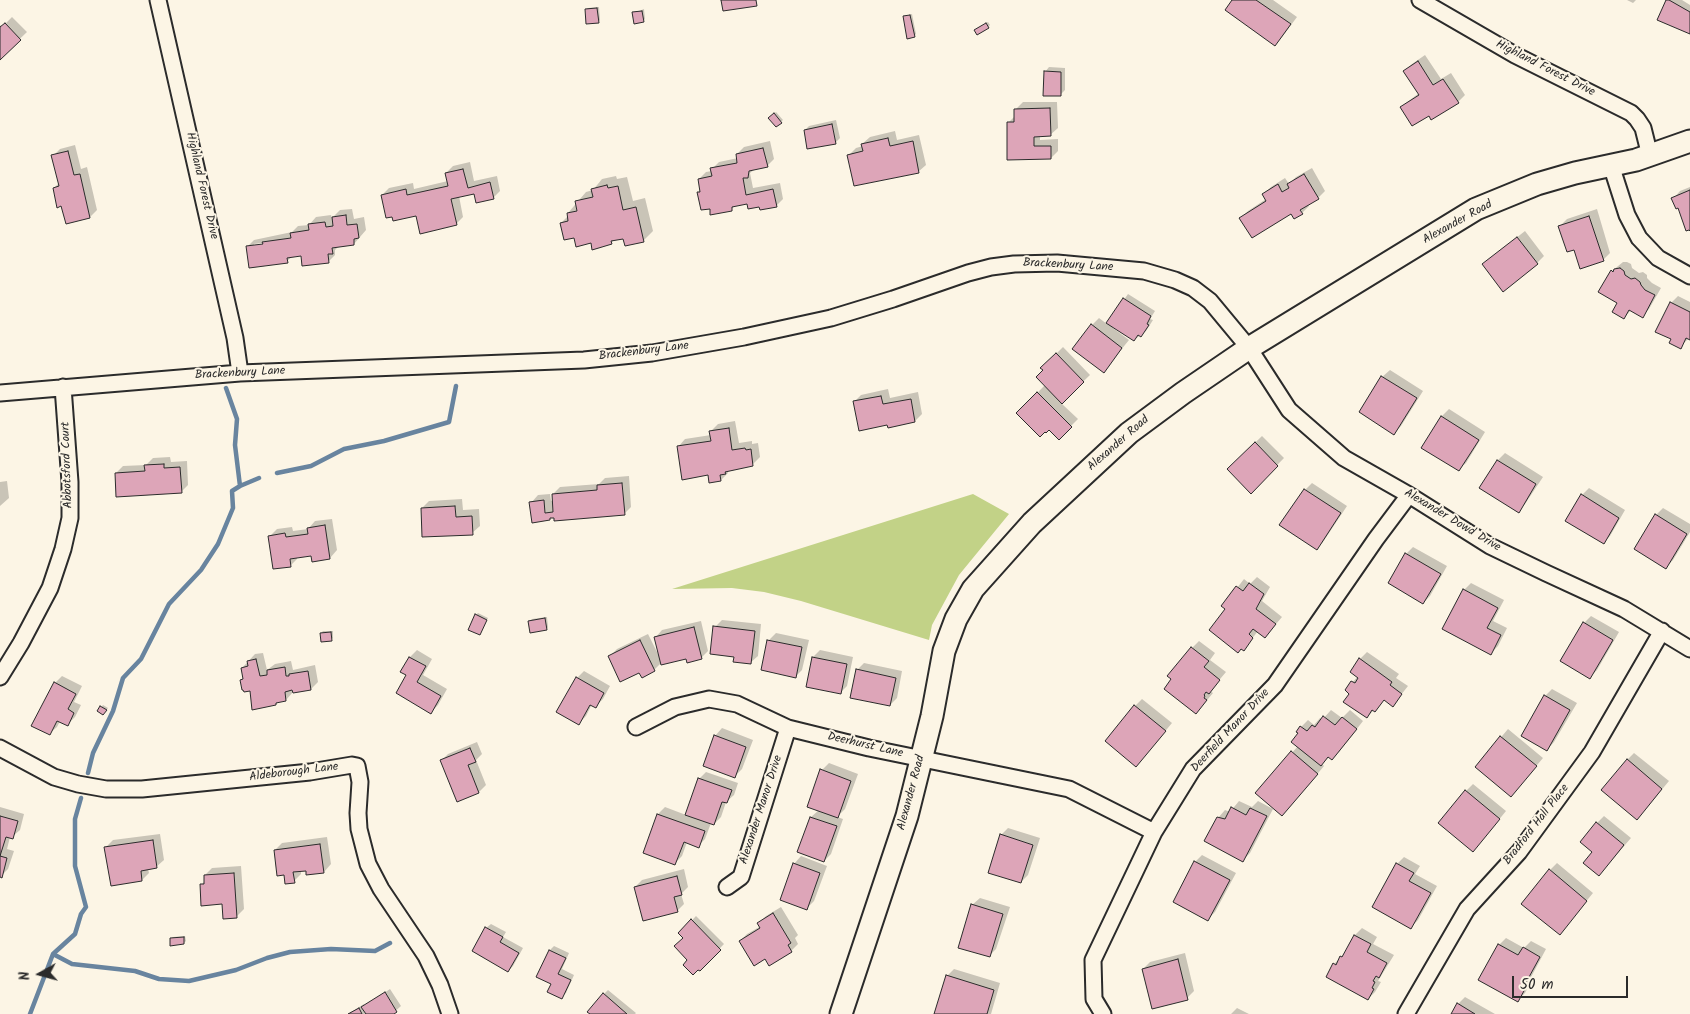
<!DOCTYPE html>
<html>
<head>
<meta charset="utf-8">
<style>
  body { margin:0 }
  #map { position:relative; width:1690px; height:1014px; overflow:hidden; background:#fcf5e5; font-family:Kalam,sans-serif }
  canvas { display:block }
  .north { position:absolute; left:15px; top:949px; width:50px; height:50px; -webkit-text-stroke:4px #fcf5e5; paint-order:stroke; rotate:263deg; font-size:14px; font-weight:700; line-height:20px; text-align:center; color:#2b2b2b }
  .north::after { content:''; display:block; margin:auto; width:18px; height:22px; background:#2b2b2b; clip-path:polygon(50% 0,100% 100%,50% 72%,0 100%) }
  .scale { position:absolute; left:1512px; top:976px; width:116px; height:22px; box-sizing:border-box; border:2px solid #2b2b2b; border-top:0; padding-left:6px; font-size:15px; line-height:18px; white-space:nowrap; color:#2b2b2b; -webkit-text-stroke:4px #fcf5e5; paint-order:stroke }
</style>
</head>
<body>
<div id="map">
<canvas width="1690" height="1014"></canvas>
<div class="north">N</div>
<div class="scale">50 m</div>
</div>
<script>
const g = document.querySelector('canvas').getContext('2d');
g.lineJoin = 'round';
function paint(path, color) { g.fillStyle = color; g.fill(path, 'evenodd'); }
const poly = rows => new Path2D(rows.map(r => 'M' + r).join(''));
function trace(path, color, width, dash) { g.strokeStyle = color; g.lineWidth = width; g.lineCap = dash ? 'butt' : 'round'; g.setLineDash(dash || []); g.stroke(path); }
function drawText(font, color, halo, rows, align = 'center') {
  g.font = font + ' Kalam,sans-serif'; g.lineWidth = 4; g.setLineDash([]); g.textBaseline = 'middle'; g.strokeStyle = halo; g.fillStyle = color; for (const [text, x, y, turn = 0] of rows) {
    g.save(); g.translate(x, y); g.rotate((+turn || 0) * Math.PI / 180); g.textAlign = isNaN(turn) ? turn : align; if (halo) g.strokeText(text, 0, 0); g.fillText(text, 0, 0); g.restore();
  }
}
paint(poly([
  [973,494,1009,514,959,575,932,625,929,640,801,601,764,592,732,588,672,589]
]), '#c2d287');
paint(poly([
  [1233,0,1273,0,1297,17,1282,37,1275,44],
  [1627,0,1636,0,1633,3],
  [1667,0,1682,0,1690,5,1690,33],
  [599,7,600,20,598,22,586,10,588,8],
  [644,9,645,19,643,21,634,13],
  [912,14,916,34,914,36,904,17],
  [12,17,27,32,0,58,0,25,2,27],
  [988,22,990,25,988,27,975,30],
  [1425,55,1441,79,1451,73,1465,95,1458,102,1429,114,1401,107,1419,93,1405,71,1412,64],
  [1049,67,1065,68,1065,90,1060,95,1045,72],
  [1023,102,1057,102,1058,128,1050,135,1040,135,1040,140,1058,139,1058,151,1051,158,1009,159,1008,123,1016,115,1016,109],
  [776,112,783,120,776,126,770,118],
  [836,120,840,138,835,143,805,130,809,126],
  [895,131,897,140,919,135,926,165,918,172,849,155,856,148,863,146,862,144,870,137],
  [770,141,774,159,767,166,755,169,750,173,753,188,780,183,783,199,776,206,748,203,736,205,731,209,711,207,698,193,701,190,699,179,706,172,712,171,712,169,719,162,738,158,737,154,744,147],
  [75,145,81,169,87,167,97,210,90,217,67,222,62,205,54,188,59,183,53,156,60,149],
  [470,162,474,181,497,176,500,191,493,198,475,192,459,196,463,217,456,224,417,215,382,195,389,188,413,183,414,189,448,181,446,173,453,166],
  [1312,168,1325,191,1318,198,1308,204,1309,206,1302,213,1292,212,1241,218,1248,211,1266,199,1264,194,1271,187,1285,178,1289,184,1296,177],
  [616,176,617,179,627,177,633,201,645,198,653,231,643,241,624,237,614,240,611,243,592,242,575,236,561,223,568,216,568,213,586,192,593,190,602,179],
  [1690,187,1690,228,1673,199,1680,191],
  [352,209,354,219,364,217,366,230,354,244,339,246,335,250,335,255,328,262,302,255,293,256,287,261,247,247,254,240,292,232,298,226,309,225,316,217,331,215,332,218,340,210],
  [269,242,269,245,254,247,254,244],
  [1597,209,1610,253,1603,260,1560,226,1567,219],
  [1525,231,1544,256,1537,263,1483,264],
  [1623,262,1627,262,1631,264,1632,268,1639,273,1643,272,1647,275,1647,278,1652,283,1661,288,1649,309,1642,316,1631,310,1624,318,1612,271],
  [1128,294,1155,311,1150,319,1153,320,1146,331,1134,340,1114,327,1113,328,1129,340,1104,371,1092,325,1099,318,1107,324],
  [1678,296,1690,302,1690,339,1689,338,1680,347,1672,339,1671,303],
  [1063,347,1090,375,1061,403,1078,419,1059,438,1050,428,1018,413,1045,385,1044,370,1042,368],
  [1390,370,1423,391,1401,426,1394,433,1361,412,1382,377],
  [888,389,890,398,918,392,922,414,915,421,854,402,861,395],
  [1449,409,1485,432,1466,463,1458,470,1423,447,1442,416],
  [735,421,739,443,752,441,752,444,758,443,760,457,753,464,727,470,728,473,721,480,709,474,678,447,685,439,711,435,711,431,718,424],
  [1262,436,1284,458,1251,492,1228,469],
  [1505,453,1543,477,1525,504,1518,511,1481,488,1498,460],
  [170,457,171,462,187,461,188,485,181,492,116,473,123,466,146,465,153,458],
  [629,476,631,507,624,514,552,517,549,519,531,503,538,495,550,494,551,501,553,500,553,494,560,487,599,484,605,478],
  [7,481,9,498,0,506,0,482],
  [1312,483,1347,506,1323,542,1316,549,1305,490],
  [1589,488,1625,510,1610,536,1603,543,1582,495],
  [462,499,463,510,479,509,480,526,472,533,422,508,429,501],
  [1663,508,1690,524,1690,532,1673,560,1666,567,1656,515],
  [332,519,337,550,330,558,312,554,297,557,297,559,290,566,270,536,277,529,292,527,293,531,308,529,315,521],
  [1413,547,1447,566,1430,596,1423,603,1406,554],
  [1257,577,1270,587,1262,601,1282,617,1265,637,1258,631,1244,649,1227,608,1223,606,1244,579,1250,584],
  [1471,583,1504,600,1493,621,1507,628,1498,646,1491,653,1464,590],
  [478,613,488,618,481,632,476,615],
  [1591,616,1619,632,1597,670,1590,677,1584,623],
  [547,617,548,627,547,629,530,621,532,619],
  [722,620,761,624,758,656,750,663,735,656,715,627],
  [701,621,708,651,701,658,687,657,661,663,654,670,640,671,610,656,617,649,648,634,660,658,655,638,662,630],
  [323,631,333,631,333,638,331,640,321,633],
  [776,633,809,640,802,670,795,677,769,640],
  [1199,641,1215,653,1210,660,1226,672,1210,691,1213,693,1203,705,1192,648],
  [417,650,432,659,423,675,447,689,438,705,431,712,408,675,402,672,410,657],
  [820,650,853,657,847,686,840,693,807,686,813,657],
  [1367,652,1399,674,1396,678,1408,686,1393,705,1385,699,1367,717,1351,693,1346,690,1358,676,1360,659],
  [263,653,267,670,275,664,291,661,293,670,315,665,318,682,311,689,293,692,286,700,279,701,276,704,251,690,242,680,244,678,242,668,255,654],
  [864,663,902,671,897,698,890,705,857,670],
  [584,671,610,686,603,699,596,706,592,704,586,716,579,723,577,678],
  [62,676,82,686,74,702,81,705,75,717,68,724,60,721,57,727,49,734,55,683],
  [1552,689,1577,703,1554,742,1547,750,1545,696],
  [1142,699,1172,723,1143,758,1135,706],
  [103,705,108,708,105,712,98,711],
  [1331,710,1342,718,1350,710,1363,721,1339,752,1329,757,1322,764,1324,766,1289,808,1256,793,1298,746,1301,727,1308,720,1314,725,1320,718,1322,720],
  [722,728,753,740,742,769,735,776,715,736],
  [1508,729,1543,758,1511,796,1476,767],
  [477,742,482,754,476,760,486,785,479,792,441,761,448,754],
  [1634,753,1669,781,1644,811,1627,760],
  [829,763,858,774,845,809,837,817,843,819,831,854,824,861,799,852,811,817,819,810,822,770],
  [706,772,738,783,734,795,726,802,721,817,714,824,711,823,705,839,698,846,687,842,682,856,675,863,658,814,665,807,686,815,699,779],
  [1473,784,1506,811,1480,843,1466,791],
  [1239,801,1252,807,1258,801,1273,809,1250,853,1243,860,1218,818,1225,810,1230,812],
  [0,807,24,814,20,830,12,837,10,837,7,849,14,851,8,869,1,876,0,876],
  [1604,816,1631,838,1599,875,1593,852,1597,823],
  [1008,828,1040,838,1028,875,1021,882,1001,835],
  [160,834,164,860,156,867,148,869,149,873,142,880,106,847,113,840],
  [327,837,331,864,324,872,301,870,301,874,294,881,285,874,275,850,282,843],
  [1202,855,1236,873,1215,912,1208,919,1195,862],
  [801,856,827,866,814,901,807,908,794,864],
  [1404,857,1420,866,1415,874,1437,886,1418,920,1411,927,1397,864],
  [1557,863,1593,893,1566,926,1550,870],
  [241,866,244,909,237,916,223,903,201,885,205,881,205,875,212,868],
  [684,869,688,887,681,894,684,904,677,911,635,887,642,880],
  [980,898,1010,907,996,949,989,956,972,905],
  [781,907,798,935,795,938,798,944,791,951,740,941,747,934,761,926,759,923,766,916],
  [696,916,724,944,700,969,689,960,684,938,680,933],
  [491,924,506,932,503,937,523,948,513,966,508,971,486,928],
  [1362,928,1377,937,1373,944,1394,955,1378,981,1381,982,1375,992,1368,999,1334,964,1345,953,1355,935],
  [185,936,186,941,184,943,171,939,173,937],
  [1506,938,1524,948,1531,941,1546,949,1529,981,1531,982,1525,993,1518,1000,1499,945],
  [554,946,569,953,562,969,574,975,566,993,561,997,552,984,537,977,550,950],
  [1185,953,1194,991,1187,998,1143,969,1150,962],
  [954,969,1000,983,991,1014,935,1014,947,976],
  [390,989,401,1006,392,1014,348,1014,364,1004,365,1006],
  [608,990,636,1013,635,1014,592,1014,604,994],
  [1465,997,1495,1014,1452,1014,1458,1004],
  [1237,1008,1249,1014,1231,1014]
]), '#0003');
trace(poly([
  [226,388,237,419,235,445,240,486],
  [277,473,311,466,344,449,384,441,449,422,456,386],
  [88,773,93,753,113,711,123,678,141,659,169,604,201,570,218,544,233,508,232,491,240,486,259,478],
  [53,954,72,964,135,971,159,979,189,981,236,970,267,958,290,952,331,949,375,951,390,943],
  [30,1014,53,954,75,934,81,914,86,907,75,866,75,819,81,798]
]), '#68849f', 4.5);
const building = poly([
  [721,0,756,0,757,6,723,11,721,0],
  [1232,0,1256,0,1291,24,1275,46,1225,10,1232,0],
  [1666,0,1669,0,1690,12,1690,34,1657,20,1666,0],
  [597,8,599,23,586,24,585,9,597,8],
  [642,11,644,22,634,24,632,12,642,11],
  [910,15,915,37,907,39,903,16,910,15],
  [5,23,21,40,0,60,0,27,5,23],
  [986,23,989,28,977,35,974,30,986,23],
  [1418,61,1433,85,1443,79,1459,103,1431,120,1429,116,1412,126,1400,107,1419,95,1403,71,1418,61],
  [1044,71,1061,72,1061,96,1043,96,1044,71],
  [1050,108,1051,136,1034,137,1034,146,1051,146,1051,159,1007,160,1007,122,1014,122,1014,109,1050,108],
  [774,113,782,123,776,127,768,118,774,113],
  [832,124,836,144,807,149,804,130,832,124],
  [888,138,890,146,913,141,919,173,854,186,847,155,863,151,861,144,888,138],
  [763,148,768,167,749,171,748,178,743,178,746,195,773,189,777,207,760,210,759,207,748,209,747,204,732,207,732,211,710,215,710,209,701,210,697,192,700,192,698,179,712,176,710,168,737,163,736,154,763,148],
  [68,151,74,175,80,174,90,218,66,224,61,206,57,208,53,188,59,186,51,155,68,151],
  [463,169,468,188,490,182,494,199,476,203,474,194,451,199,457,225,420,234,416,216,393,221,392,217,386,218,381,195,406,189,407,195,448,186,445,173,463,169],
  [1304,174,1319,199,1300,210,1303,214,1294,219,1291,214,1252,238,1239,218,1266,201,1262,194,1278,184,1282,192,1289,188,1287,184,1304,174],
  [607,185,608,188,618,186,623,210,636,207,644,242,625,246,623,239,611,241,612,244,592,250,591,243,576,247,574,238,564,240,560,223,568,221,567,213,577,211,575,201,593,197,591,189,607,185],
  [1690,190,1690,231,1689,230,1686,231,1678,208,1676,209,1671,198,1690,190],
  [346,215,347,225,357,224,359,238,354,239,354,245,332,248,333,254,328,254,329,263,302,266,301,256,287,258,288,263,249,268,246,246,263,244,262,242,291,238,290,233,309,230,308,224,325,222,326,227,333,226,332,217,346,215],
  [1589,216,1604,261,1580,269,1574,250,1567,252,1558,226,1589,216],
  [1517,237,1538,264,1503,292,1482,264,1517,237],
  [1620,268,1624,271,1625,275,1631,279,1635,278,1640,282,1641,285,1645,290,1655,295,1643,318,1629,310,1624,319,1612,312,1617,303,1598,292,1611,270,1613,272,1614,269,1620,268],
  [1123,298,1151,316,1147,324,1149,325,1141,337,1138,335,1134,341,1106,323,1123,298],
  [1670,302,1690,312,1690,340,1686,338,1681,349,1669,343,1671,339,1655,332,1670,302],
  [1091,324,1122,348,1104,373,1072,349,1091,324],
  [1056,353,1084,382,1062,404,1036,377,1043,370,1040,368,1056,353],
  [1381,376,1417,398,1394,435,1359,412,1381,376],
  [1037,392,1072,427,1059,440,1049,430,1046,433,1045,432,1040,437,1016,413,1037,392],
  [881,396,883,404,911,399,915,422,888,428,887,425,859,431,853,401,881,396],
  [1441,416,1479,440,1459,471,1421,448,1441,416],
  [729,428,732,450,745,448,746,450,751,449,753,466,725,472,726,474,720,475,721,481,709,483,708,475,682,480,677,446,711,441,709,431,729,428],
  [1255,442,1278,466,1251,494,1227,469,1255,442],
  [1497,460,1536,484,1519,513,1479,488,1497,460],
  [164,464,164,468,180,467,182,493,116,497,115,473,145,471,144,465,164,464],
  [622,483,625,515,554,521,554,518,550,518,550,520,532,523,529,502,544,500,545,513,553,512,552,494,597,490,597,485,622,483],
  [1304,489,1341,513,1317,550,1279,525,1304,489],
  [1581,494,1619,518,1604,544,1565,521,1581,494],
  [455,506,456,517,472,516,473,535,422,537,421,508,455,506],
  [1655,514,1687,534,1666,569,1634,549,1655,514],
  [325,525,330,559,312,562,311,556,290,559,291,567,273,569,268,536,285,533,286,537,308,534,307,528,325,525],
  [1405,553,1441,574,1423,604,1388,583,1405,553],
  [1249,583,1264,594,1256,609,1276,624,1265,638,1253,629,1249,634,1253,638,1244,651,1241,649,1238,653,1209,630,1225,609,1221,606,1236,586,1243,591,1249,583],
  [1463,589,1498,608,1487,628,1501,635,1491,655,1442,629,1463,589],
  [475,614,487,620,480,635,468,630,475,614],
  [545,618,547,630,530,633,528,621,545,618],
  [1583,622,1613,640,1590,679,1560,661,1583,622],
  [713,626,755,631,751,664,733,662,734,657,710,654,713,626],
  [694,627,702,659,687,663,686,659,661,665,654,637,694,627],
  [331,632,332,641,321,642,320,633,331,632],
  [640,640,655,671,642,678,639,673,620,682,608,656,640,640],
  [767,640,802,647,796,678,761,670,767,640],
  [1191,647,1209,661,1204,667,1220,680,1209,694,1206,692,1204,695,1205,696,1204,698,1207,700,1196,714,1164,689,1171,679,1167,676,1191,647],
  [409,657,426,666,417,682,441,696,431,714,396,693,406,675,400,672,409,657],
  [812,657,847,664,841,694,806,687,812,657],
  [1359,658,1392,682,1390,685,1402,694,1393,707,1384,700,1375,712,1372,710,1367,718,1343,702,1349,694,1345,690,1351,681,1355,683,1358,678,1350,672,1359,658],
  [256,659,260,676,267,675,267,670,285,667,286,676,289,676,289,674,308,671,311,690,293,693,292,690,285,692,286,701,276,703,276,705,252,710,250,691,244,692,243,690,242,690,240,680,243,679,241,668,248,666,247,661,256,659],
  [856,669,896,678,890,706,850,698,856,669],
  [576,677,604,693,596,708,590,705,579,725,556,712,576,677],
  [54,682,76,694,68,709,74,713,68,726,57,721,50,735,31,726,54,682],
  [1544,695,1570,710,1547,751,1521,736,1544,695],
  [1134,705,1166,731,1136,767,1105,741,1134,705],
  [100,706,107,710,103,715,97,711,100,706],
  [1323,716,1335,725,1342,717,1357,729,1332,760,1328,757,1321,766,1291,742,1298,733,1296,732,1300,726,1307,731,1312,725,1315,727,1323,716],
  [714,735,746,747,735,778,703,766,714,735],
  [1500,736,1537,766,1511,797,1475,767,1500,736],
  [470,748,476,762,468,765,479,793,457,802,440,760,470,748],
  [1291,751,1318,774,1282,816,1255,793,1291,751],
  [1627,759,1662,789,1637,820,1601,790,1627,759],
  [820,769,851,781,838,818,807,807,820,769],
  [698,778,732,790,727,803,722,802,714,825,685,815,698,778],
  [1465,790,1500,819,1473,852,1438,823,1465,790],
  [1231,807,1246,815,1250,808,1267,816,1243,862,1204,841,1217,817,1225,819,1231,807],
  [657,814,705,831,699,848,684,842,675,865,643,853,657,814],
  [0,816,18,821,13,839,6,837,0,856,7,858,2,878,0,877,0,816],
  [810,817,837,826,824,862,797,852,810,817],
  [1596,822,1624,845,1599,876,1583,863,1592,852,1580,842,1596,822],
  [1000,834,1033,845,1021,883,988,873,1000,834],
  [153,840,157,868,141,871,142,881,111,886,104,847,153,840],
  [320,844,324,873,306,875,306,871,293,872,295,883,285,884,284,875,277,876,274,850,320,844],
  [1194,861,1230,880,1208,921,1173,902,1194,861],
  [793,863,820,873,807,910,780,900,793,863],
  [1396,863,1414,873,1409,881,1431,893,1411,929,1372,907,1396,863],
  [1549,869,1587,901,1560,935,1521,904,1549,869],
  [234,873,237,918,223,919,222,904,201,906,200,884,204,884,204,875,234,873],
  [677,876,682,895,674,897,678,912,643,921,634,887,677,876],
  [971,904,1003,914,990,957,958,948,971,904],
  [773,913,791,943,788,945,792,952,769,966,765,959,754,966,739,941,760,928,757,923,773,913],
  [691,919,721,950,700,971,698,970,693,975,683,965,687,960,674,946,683,938,678,933,691,919],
  [485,927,503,937,500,942,519,953,508,972,472,951,485,927],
  [1354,935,1371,944,1367,952,1387,963,1379,978,1376,976,1373,981,1375,982,1372,988,1374,989,1368,1000,1326,977,1333,963,1336,965,1340,956,1342,957,1354,935],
  [184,937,184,944,170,946,170,938,184,937],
  [1498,944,1518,955,1523,947,1540,957,1523,988,1525,989,1518,1002,1478,980,1498,944],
  [549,950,566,958,558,974,571,980,562,999,547,992,551,984,536,977,549,950],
  [1178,959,1188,1000,1152,1009,1142,969,1178,959],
  [946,975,994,990,987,1014,934,1014,946,975],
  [385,992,397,1012,394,1014,366,1014,361,1007,385,992],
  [603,993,627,1014,590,1014,587,1012,603,993],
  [1457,1003,1475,1014,1451,1014,1457,1003],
  [359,1008,362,1014,348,1014,359,1008]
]);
paint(building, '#dda5b8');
trace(building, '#2b2b2b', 1);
const street = poly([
  [158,0,235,338,240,373],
  [1420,0,1515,55,1631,113,1637,119,1643,128,1650,156],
  [1611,165,1627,215,1639,238,1658,258,1690,276],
  [0,393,240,373,584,360,652,353,744,337,831,318,893,299,968,273,991,267,1014,264,1057,263,1144,271,1175,280,1193,288,1210,301,1249,348,1289,410,1344,458,1409,495,1490,546,1546,573,1624,609,1690,649],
  [0,677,21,643,50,588,63,549,70,518,70,482,63,387],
  [636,727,675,707,709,699,737,704,788,728,869,748,1069,789,1154,832],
  [0,748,54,777,78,784,106,789,142,789,310,772,352,765,357,766,360,782,358,813,359,829,368,864,381,889,426,956,440,985,450,1014],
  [727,887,741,877,788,728],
  [1103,1014,1094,999,1093,960,1154,832,1193,769,1275,685,1376,539,1409,495],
  [1406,1014,1467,909,1519,852,1592,752,1662,631]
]);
const secondary = poly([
  [841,1014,907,816,932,716,944,651,956,619,973,589,1032,523,1129,433,1183,393,1249,348,1476,209,1537,184,1575,173,1636,160,1690,141]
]);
trace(street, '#2b2b2b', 19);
trace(secondary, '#2b2b2b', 25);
trace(street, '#fcf5e5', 15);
trace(secondary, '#fcf5e5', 21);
drawText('12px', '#2b2b2b', '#fcf5e5', [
  ["Highland Forest Drive",1545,69,27],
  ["Highland Forest Drive",201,186,77],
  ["Alexander Road",1458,223,-29],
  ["Brackenbury Lane",1068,266,3],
  ["Brackenbury Lane",644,352,-7],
  ["Brackenbury Lane",240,374,-3],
  ["Alexander Road",1119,444,-41],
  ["Abbotsford Court",68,465,-92],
  ["Alexander Dowd Drive",1452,521,31],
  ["Deerfield Manor Drive",1231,731,-47],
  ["Deerhurst Lane",865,746,13],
  ["Aldeborough Lane",294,773,-7],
  ["Alexander Road",912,793,-75],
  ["Alexander Manor Drive",762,810,-72],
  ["Bradford Hall Place",1537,825,-52]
]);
</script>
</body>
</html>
